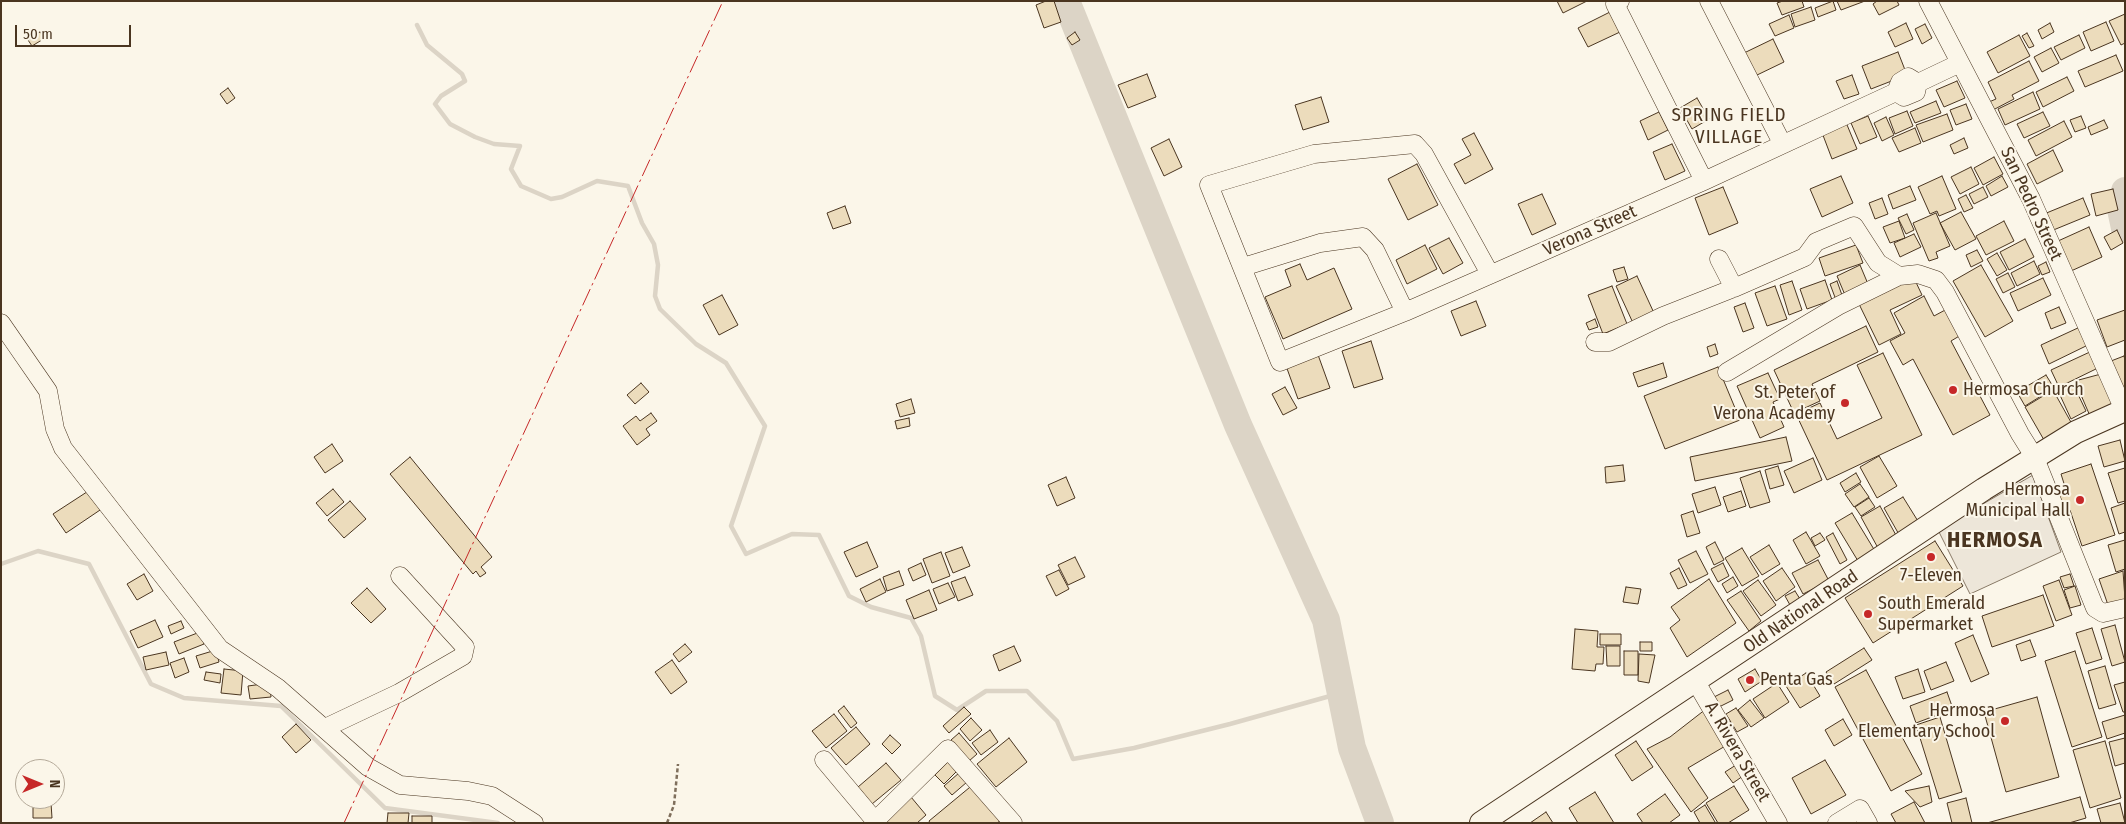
<!DOCTYPE html>
<html>
<head>
<meta charset="utf-8">
<style>
  body { margin:0 }
  #map { position:relative; width:2126px; height:824px; overflow:hidden; background:#fbf6e9; font-family:"Fira Sans Condensed",sans-serif }
  canvas { display:block }
  .frame { position:absolute; inset:0; border:2px solid #4a3520; pointer-events:none }
  .north { position:absolute; left:15px; top:759px; width:50px; height:50px; box-sizing:border-box; background:#fbf6e9; border:1px solid #b4a999; border-radius:50%; rotate:90deg; font-size:14px; font-weight:700; line-height:20px; text-align:center; color:#4a3520 }
  .north::after { content:''; display:block; margin:auto; width:18px; height:22px; background:#c62828; clip-path:polygon(50% 0,100% 100%,50% 72%,0 100%) }
  .scale { position:absolute; left:15px; top:25px; width:116px; height:22px; box-sizing:border-box; border:2px solid #4a3520; border-top:0; padding-left:6px; font-size:15px; line-height:18px; white-space:nowrap; color:#4a3520; -webkit-text-stroke:4px #fbf6e9; paint-order:stroke }
</style>
</head>
<body>
<div id="map">
<canvas width="2126" height="824"></canvas>
<div class="frame"></div>
<div class="north">N</div>
<div class="scale">50 m</div>
</div>
<script>
const g = document.querySelector('canvas').getContext('2d');
g.lineJoin = 'round';
function paint(path, color) { g.fillStyle = color; g.fill(path, 'evenodd'); }
const poly = rows => new Path2D(rows.map(r => 'M' + r).join(''));
function trace(path, color, width, dash) { g.strokeStyle = color; g.lineWidth = width; g.lineCap = dash ? 'butt' : 'round'; g.setLineDash(dash || []); g.stroke(path); }
function drawText(font, color, halo, rows, align = 'center') {
  g.font = font + ' "Fira Sans Condensed",sans-serif'; g.lineWidth = 4; g.setLineDash([]); g.textBaseline = 'middle'; g.strokeStyle = halo; g.fillStyle = color; for (const [text, x, y, turn = 0] of rows) {
    g.save(); g.translate(x, y); g.rotate((+turn || 0) * Math.PI / 180); g.textAlign = isNaN(turn) ? turn : align; if (halo) g.strokeText(text, 0, 0); g.fillText(text, 0, 0); g.restore();
  }
}
const green = poly([
  [2033,475,2061,552,1970,594,1938,530,2033,475]
]);
paint(green, '#ede6d9');
trace(green, '#887966', 1);
trace(poly([
  [417,25,427,45,462,74,465,81,441,96,435,104,450,124,475,137,494,144,520,146,511,169,521,186,551,199,562,197,597,181,628,186,642,223,654,244,658,265,655,296,660,309,696,344,726,363,765,426,731,526,746,554,792,534,819,535,849,596,871,607,911,618,921,636,935,696,957,710,986,691,1027,691,1057,721,1073,759,1134,748,1230,724,1341,693],
  [1,564,38,551,89,564,151,684,184,698,281,706,385,808,498,823]
]), '#dcd4c6', 4.5);
trace(poly([
  [1066,1,1238,425,1326,620,1352,748,1380,823],
  [2125,191,2121,209,2125,228]
]), '#dcd4c6', 28);
const building = poly([
  [1046,1,1054,1,1061,22,1044,28,1036,5,1046,1],
  [1557,1,1587,1,1563,13,1557,1],
  [1783,1,1802,1,1804,7,1782,15,1777,3,1783,1],
  [1833,1,1836,10,1818,17,1815,8,1833,1],
  [1837,1,1865,1,1841,10,1837,1],
  [1877,1,1897,1,1899,5,1879,15,1873,4,1877,1],
  [1811,7,1815,20,1795,27,1791,14,1811,7],
  [1610,12,1620,32,1588,47,1578,28,1610,12],
  [2125,14,2125,43,2121,45,2109,21,2125,14],
  [1789,15,1794,28,1775,36,1769,24,1789,15],
  [2106,22,2114,41,2091,51,2083,32,2106,22],
  [1906,23,1913,39,1895,47,1888,32,1906,23],
  [2050,23,2054,32,2042,39,2038,30,2050,23],
  [1925,24,1932,38,1922,44,1915,29,1925,24],
  [40,32,45,38,32,46,28,40,40,32],
  [1075,32,1080,40,1072,45,1067,38,1075,32],
  [2027,33,2034,46,2029,48,2022,36,2027,33],
  [2019,35,2030,56,1998,73,1987,52,2019,35],
  [2079,35,2085,48,2061,60,2054,47,2079,35],
  [1773,39,1784,62,1755,76,1744,53,1773,39],
  [2051,48,2059,63,2042,72,2034,57,2051,48],
  [1898,52,1907,75,1871,89,1862,66,1898,52],
  [2116,55,2123,71,2085,87,2078,71,2116,55],
  [2029,61,2039,81,2012,95,2014,99,1993,110,1989,102,1996,99,1988,82,2029,61],
  [1147,74,1156,97,1128,108,1118,85,1147,74],
  [1852,75,1859,94,1844,99,1836,81,1852,75],
  [2067,77,2074,91,2043,107,2036,92,2067,77],
  [1957,81,1965,98,1944,107,1936,90,1957,81],
  [228,88,235,98,227,104,220,94,228,88],
  [2033,92,2040,109,2005,125,1998,109,2033,92],
  [1321,97,1329,122,1303,130,1295,105,1321,97],
  [1697,98,1709,119,1692,129,1680,108,1697,98],
  [1936,101,1941,113,1915,123,1910,112,1936,101],
  [1966,104,1972,119,1956,125,1950,110,1966,104],
  [1907,111,1913,126,1895,134,1889,118,1907,111],
  [1659,112,1668,130,1648,140,1640,121,1659,112],
  [2043,112,2050,126,2024,138,2017,124,2043,112],
  [1947,114,1953,130,1923,142,1916,125,1947,114],
  [1868,116,1877,137,1860,144,1851,123,1868,116],
  [2081,116,2086,128,2075,132,2070,120,2081,116],
  [1886,117,1894,135,1882,141,1874,123,1886,117],
  [1845,120,1857,149,1832,159,1821,130,1845,120],
  [2104,120,2108,128,2091,135,2088,127,2104,120],
  [2064,121,2072,137,2036,156,2028,140,2064,121],
  [1915,128,1921,143,1899,152,1892,138,1915,128],
  [1474,133,1493,169,1465,184,1454,164,1471,155,1462,139,1474,133],
  [1964,138,1968,148,1954,154,1950,145,1964,138],
  [1169,139,1182,167,1164,176,1151,148,1169,139],
  [1672,144,1685,171,1665,180,1653,152,1672,144],
  [2053,150,2063,171,2037,184,2027,164,2053,150],
  [1994,157,2003,174,1983,185,1974,168,1994,157],
  [1417,164,1438,205,1408,220,1388,179,1417,164],
  [1971,167,1979,184,1960,194,1951,177,1971,167],
  [1841,176,1853,203,1822,217,1810,189,1841,176],
  [1942,176,1956,209,1939,216,1937,211,1930,214,1918,187,1942,176],
  [2002,176,2008,187,1991,196,1986,186,2002,176],
  [1910,186,1916,200,1893,209,1888,195,1910,186],
  [1723,187,1738,223,1709,235,1695,198,1723,187],
  [1983,187,1988,197,1974,204,1969,194,1983,187],
  [2113,189,2118,210,2096,216,2091,194,2113,189],
  [1542,194,1556,224,1532,235,1518,204,1542,194],
  [1966,195,1973,208,1964,212,1958,199,1966,195],
  [1882,198,1888,214,1875,219,1869,203,1882,198],
  [2083,198,2090,215,2051,231,2044,214,2083,198],
  [845,206,851,223,833,229,827,213,845,206],
  [1961,212,1976,239,1955,250,1940,223,1961,212],
  [1936,213,1950,246,1936,252,1938,258,1929,261,1913,223,1936,213],
  [1907,214,1914,230,1906,234,1898,218,1907,214],
  [1899,221,1905,238,1890,243,1883,227,1899,221],
  [2004,221,2014,241,1986,255,1976,236,2004,221],
  [2089,227,2102,257,2071,271,2058,241,2089,227],
  [2117,230,2123,243,2111,250,2104,237,2117,230],
  [1914,234,1921,247,1900,257,1894,243,1914,234],
  [1449,238,1463,263,1443,274,1429,248,1449,238],
  [2025,239,2034,257,2009,270,2000,252,2025,239],
  [1425,245,1437,269,1407,284,1396,260,1425,245],
  [1856,245,1863,263,1825,276,1819,258,1856,245],
  [1977,250,1983,261,1971,267,1966,255,1977,250],
  [1997,253,2007,270,1997,276,1987,259,1997,253],
  [2034,261,2040,274,2017,286,2011,273,2034,261],
  [2046,262,2050,272,2042,275,2038,266,2046,262],
  [1300,264,1307,280,1334,268,1352,309,1283,339,1265,297,1291,286,1285,270,1300,264],
  [1860,265,1868,284,1845,295,1837,276,1860,265],
  [1981,265,2013,321,1985,337,1953,281,1981,265],
  [1624,267,1628,279,1617,282,1613,270,1624,267],
  [2008,273,2015,287,2003,293,1996,279,2008,273],
  [1637,276,1654,313,1633,323,1616,286,1637,276],
  [1913,276,1922,295,1890,310,1901,334,1879,345,1858,302,1913,276],
  [2043,278,2051,295,2018,311,2010,293,2043,278],
  [1825,280,1832,300,1807,309,1800,289,1825,280],
  [1792,281,1802,310,1789,315,1780,285,1792,281],
  [1837,281,1843,298,1836,300,1830,284,1837,281],
  [1612,286,1627,324,1603,334,1588,295,1612,286],
  [1775,286,1787,319,1767,326,1755,293,1775,286],
  [722,295,738,325,719,335,703,305,722,295],
  [1924,296,1934,316,1947,309,1961,335,1951,341,1990,415,1953,435,1913,359,1903,365,1890,341,1905,333,1894,313,1924,296],
  [1476,301,1486,326,1461,336,1451,311,1476,301],
  [1745,303,1754,328,1743,332,1734,307,1745,303],
  [2059,307,2066,323,2051,329,2045,313,2059,307],
  [2125,310,2125,340,2107,347,2097,320,2125,310],
  [1595,319,1598,327,1589,330,1586,323,1595,319],
  [1866,326,1878,352,1812,384,1820,401,1794,413,1774,370,1866,326],
  [2080,327,2088,345,2049,364,2041,345,2080,327],
  [1371,341,1383,379,1354,388,1342,351,1371,341],
  [1715,344,1718,354,1710,357,1707,347,1715,344],
  [2092,351,2100,367,2059,387,2051,370,2092,351],
  [1317,352,1330,388,1298,399,1285,363,1317,352],
  [1883,353,1922,435,1827,480,1796,414,1820,403,1837,439,1882,418,1857,365,1883,353],
  [2124,356,2125,360,2125,392,2111,361,2124,356],
  [1663,363,1667,377,1638,387,1633,373,1663,363],
  [1718,367,1740,420,1665,449,1644,396,1718,367],
  [1768,373,1780,399,1773,402,1784,427,1760,438,1737,386,1768,373],
  [2101,374,2117,411,2093,423,2075,381,2101,374],
  [2046,375,2054,388,2025,406,2017,392,2046,375],
  [641,383,649,392,635,404,627,395,641,383],
  [2074,386,2086,411,2071,419,2059,393,2074,386],
  [1285,387,1297,408,1283,415,1272,394,1285,387],
  [2053,390,2072,424,2044,440,2025,407,2053,390],
  [911,399,915,413,900,417,896,404,911,399],
  [651,413,657,421,646,429,650,435,637,445,623,426,636,416,640,421,651,413],
  [909,418,910,426,897,429,895,421,909,418],
  [1786,437,1792,461,1695,481,1690,457,1786,437],
  [2120,440,2125,461,2104,467,2098,446,2120,440],
  [332,444,343,461,325,473,314,457,332,444],
  [1879,456,1897,486,1877,498,1860,467,1879,456],
  [410,457,492,557,481,567,486,573,480,577,476,571,473,574,390,474,410,457],
  [1813,458,1822,480,1794,493,1784,471,1813,458],
  [2091,464,2115,535,2082,546,2070,510,2061,514,2054,495,2066,490,2061,474,2091,464],
  [1623,465,1625,481,1606,483,1605,467,1623,465],
  [1778,466,1784,485,1770,489,1765,470,1778,466],
  [2125,468,2125,501,2118,503,2108,473,2125,468],
  [1760,471,1770,502,1750,508,1740,478,1760,471],
  [1856,473,1861,482,1845,492,1840,483,1856,473],
  [1066,477,1075,498,1057,506,1048,485,1066,477],
  [1860,484,1869,497,1854,507,1845,494,1860,484],
  [1715,487,1721,505,1698,513,1692,494,1715,487],
  [93,488,106,506,66,533,53,514,93,488],
  [333,489,344,502,327,516,316,503,333,489],
  [1741,491,1746,506,1728,512,1723,497,1741,491],
  [1903,497,1921,526,1901,538,1884,508,1903,497],
  [1869,498,1875,507,1861,516,1855,507,1869,498],
  [350,501,366,519,344,538,328,520,350,501],
  [2125,503,2125,532,2119,534,2111,508,2125,503],
  [1880,506,1897,537,1878,548,1861,517,1880,506],
  [1693,511,1700,533,1687,537,1681,515,1693,511],
  [1852,513,1875,551,1858,561,1835,523,1852,513],
  [1806,532,1820,556,1806,564,1793,540,1806,532],
  [1820,533,1825,540,1815,546,1811,538,1820,533],
  [1833,533,1847,560,1840,564,1826,537,1833,533],
  [2125,540,2125,569,2116,572,2108,545,2125,540],
  [1935,541,1963,586,1873,643,1845,598,1935,541],
  [867,542,878,567,856,577,844,552,867,542],
  [1715,542,1724,560,1714,565,1706,547,1715,542],
  [1769,545,1780,564,1762,575,1750,557,1769,545],
  [962,547,970,566,953,573,945,553,962,547],
  [1742,548,1759,576,1742,586,1725,558,1742,548],
  [1696,551,1708,574,1690,583,1678,560,1696,551],
  [941,552,950,576,932,583,923,559,941,552],
  [1075,557,1085,577,1068,585,1058,565,1075,557],
  [1818,560,1829,581,1803,594,1792,573,1818,560],
  [921,563,926,575,913,581,908,569,921,563],
  [1723,563,1729,576,1718,582,1711,569,1723,563],
  [1679,568,1687,585,1678,589,1670,573,1679,568],
  [1782,568,1795,587,1776,601,1763,581,1782,568],
  [1059,570,1069,589,1056,596,1046,576,1059,570],
  [899,571,904,585,887,591,883,577,899,571],
  [2123,571,2125,599,2108,605,2099,579,2123,571],
  [144,574,153,591,137,600,127,584,144,574],
  [2070,574,2074,586,2064,588,2060,577,2070,574],
  [965,577,973,595,958,601,951,582,965,577],
  [1733,577,1738,586,1727,593,1722,584,1733,577],
  [880,579,886,592,866,602,860,589,880,579],
  [1709,579,1736,623,1687,657,1670,628,1680,620,1671,607,1709,579],
  [1758,580,1776,605,1761,616,1743,591,1758,580],
  [2059,580,2072,615,2056,621,2043,586,2059,580],
  [948,583,955,597,939,604,933,589,948,583],
  [2075,586,2081,605,2070,608,2064,590,2075,586],
  [1626,587,1641,589,1638,604,1623,602,1626,587],
  [367,588,386,609,371,623,351,603,367,588],
  [929,590,937,610,914,619,906,600,929,590],
  [1741,591,1761,621,1749,631,1727,600,1741,591],
  [1795,591,1800,599,1790,605,1785,596,1795,591],
  [2043,595,2054,626,1992,647,1982,616,2043,595],
  [155,620,163,637,138,648,130,631,155,620],
  [181,621,184,628,171,634,168,626,181,621],
  [2115,625,2125,662,2112,666,2101,629,2115,625],
  [2092,628,2102,659,2086,664,2076,633,2092,628],
  [1575,629,1598,631,1597,647,1604,647,1603,664,1596,664,1595,671,1572,669,1575,629],
  [200,632,204,644,179,654,174,642,200,632],
  [1600,634,1621,634,1621,645,1600,645,1600,634],
  [1973,635,1989,674,1971,682,1955,643,1973,635],
  [2030,640,2036,656,2021,661,2016,645,2030,640],
  [1640,642,1652,642,1652,651,1640,651,1640,642],
  [685,644,692,652,679,662,673,654,685,644],
  [1014,646,1021,661,999,671,993,655,1014,646],
  [1606,646,1620,646,1620,666,1607,666,1606,646],
  [1864,648,1872,660,1834,684,1826,672,1864,648],
  [216,650,219,662,200,668,196,656,216,650],
  [1624,651,1638,651,1638,675,1624,675,1624,651],
  [2075,651,2102,737,2072,747,2045,661,2075,651],
  [166,652,169,665,146,670,143,657,166,652],
  [1639,654,1655,655,1649,683,1638,681,1639,654],
  [184,658,189,672,175,678,170,663,184,658],
  [672,660,687,682,671,694,655,672,672,660],
  [1946,662,1954,681,1931,690,1924,671,1946,662],
  [2105,666,2116,704,2099,709,2088,671,2105,666],
  [224,669,243,671,241,695,221,693,224,669],
  [1755,669,1762,681,1745,692,1738,679,1755,669],
  [1918,669,1925,692,1903,699,1895,677,1918,669],
  [1866,670,1922,774,1891,791,1835,687,1866,670],
  [206,672,221,674,220,683,204,680,206,672],
  [1806,673,1820,696,1800,708,1786,686,1806,673],
  [2125,682,2125,712,2123,712,2114,685,2125,682],
  [270,683,271,697,250,699,248,686,270,683],
  [1777,683,1789,702,1765,718,1753,699,1777,683],
  [1728,690,1733,700,1719,707,1714,697,1728,690],
  [1947,692,1953,709,1916,723,1910,706,1947,692],
  [2037,697,2059,777,2006,792,1984,712,2037,697],
  [1750,700,1764,718,1751,727,1738,710,1750,700],
  [844,706,857,723,851,728,838,711,844,706],
  [964,707,971,714,949,733,943,726,964,707],
  [1736,708,1748,726,1737,732,1726,714,1736,708],
  [1706,709,1727,745,1688,768,1708,798,1691,812,1647,749,1670,737,1706,709],
  [834,714,847,731,826,748,812,731,834,714],
  [2125,715,2125,733,2107,739,2102,722,2125,715],
  [1940,717,1962,792,1939,799,1916,725,1940,717],
  [971,718,982,730,970,741,960,729,971,718],
  [1843,719,1852,735,1834,746,1825,730,1843,719],
  [296,724,311,740,296,753,282,737,296,724],
  [856,727,870,744,846,765,831,748,856,727],
  [990,730,998,742,981,755,972,743,990,730],
  [959,733,977,754,969,761,951,740,959,733],
  [890,735,901,745,892,754,882,744,890,735],
  [1009,738,1027,762,996,787,977,764,1009,738],
  [2125,738,2125,763,2115,766,2109,742,2125,738],
  [1636,741,1653,767,1632,781,1615,755,1636,741],
  [2105,741,2121,798,2090,808,2073,750,2105,741],
  [1825,760,1846,795,1811,814,1792,778,1825,760],
  [948,762,957,771,944,784,935,775,948,762],
  [886,763,901,780,872,804,858,787,886,763],
  [1736,765,1743,776,1733,783,1725,772,1736,765],
  [959,773,967,782,952,795,944,786,959,773],
  [975,783,1004,818,997,823,930,823,929,821,975,783],
  [1734,786,1749,810,1728,823,1718,823,1706,803,1734,786],
  [1929,786,1932,802,1920,807,1905,791,1929,786],
  [1595,792,1614,823,1578,823,1569,808,1595,792],
  [1665,794,1680,815,1669,823,1643,823,1637,814,1665,794],
  [911,797,926,815,917,823,887,823,884,819,911,797],
  [2080,797,2086,818,2069,823,1987,823,2080,797],
  [1966,798,1972,823,1952,823,1947,803,1966,798],
  [1914,802,1925,823,1896,823,1891,814,1914,802],
  [51,803,52,818,33,818,33,804,51,803],
  [2120,803,2125,823,2101,823,2097,809,2120,803],
  [1705,805,1715,822,1714,823,1700,823,1694,812,1705,805],
  [1546,812,1553,823,1530,823,1546,812],
  [388,813,409,813,408,823,387,823,388,813],
  [412,816,432,816,432,823,412,823,412,816]
]);
paint(building, '#ecdcbc');
trace(building, '#4a3520', 1);
const minor = poly([
  [1620,1,1615,4,1704,181],
  [1709,1,1782,143],
  [1928,1,2031,199,2124,410],
  [1896,92,1904,97,1916,92,1918,83,1960,63],
  [1719,259,1734,288],
  [1243,267,1320,243,1363,237,1375,250,1405,312],
  [1490,274,1424,154,1415,144,1314,154,1209,185,1280,362,1405,312,1704,181,1896,92,1900,82,1908,77,1918,83],
  [1,323,48,391,55,429,63,448,220,649,278,688,368,767,400,785,468,791,492,796,534,823],
  [1595,342,1609,342,1663,316,1734,288,1805,257,1816,242,1854,226,1878,263,1899,276],
  [1727,372,1838,306,1899,276,1918,274,1936,280,1945,292,2020,434,2035,458,2095,608,2103,613,2125,608],
  [1696,682,1778,823],
  [325,728,399,693,463,656,465,647,400,576],
  [824,760,871,816,879,817,948,749,1013,823],
  [1837,823,1860,809,1868,823]
]);
const major = poly([
  [1481,823,1984,489,2076,432,2125,410]
]);
trace(minor, '#4a3520', 19);
trace(major, '#4a3520', 24);
trace(poly([
  [667,823,674,805,678,764]
]), '#7f6f5c', 2.5, [4, 2.5]);
trace(minor, '#fbf6e9', 18);
trace(major, '#fbf6e9', 22);
trace(poly([
  [344,823,723,1]
]), '#c62828', 1, [18, 4, 2.5, 4]);
for (const [x, y, r, color] of [
  [1953,390,5,"#c62828"],
  [1845,403,5,"#c62828"],
  [2080,500,5,"#c62828"],
  [1931,557,5,"#c62828"],
  [1868,614,5,"#c62828"],
  [1750,680,5,"#c62828"],
  [2005,721,5,"#c62828"]
]) { const dot = new Path2D(); dot.arc(x, y, r, 0, 2 * Math.PI); g.fillStyle = color; g.fill(dot); trace(dot, '#fbf6e9', 2); }
drawText('18px', '#4a3520', '#fbf6e9', [
  ["San Pedro Street",2031,204,65],
  ["Verona Street",1590,231,-24],
  ["Old National Road",1801,612,-34],
  ["A. Rivera Street",1737,752,60]
]);
drawText('18px', '#4a3520', '#fbf6e9', [
  ["Hermosa Church",1963,390],
  ["St. Peter of",1835,393,"right"],
  ["Verona Academy",1835,414,"right"],
  ["Hermosa",2070,490,"right"],
  ["Municipal Hall",2070,511,"right"],
  ["7-Eleven",1931,576,"center"],
  ["South Emerald",1878,604],
  ["Supermarket",1878,625],
  ["Penta Gas",1760,680],
  ["Hermosa",1995,711,"right"],
  ["Elementary School",1995,732,"right"]
], 'left');
g.letterSpacing = '1px';
drawText('19px', '#4a3520', '#fbf6e9', [
  ["SPRING FIELD",1729,116],
  ["VILLAGE",1729,138]
]);
g.letterSpacing = '0px';
g.letterSpacing = '1px';
drawText('bold 22px', '#4a3520', '#fbf6e9', [
  ["HERMOSA",1995,541]
]);
g.letterSpacing = '0px';
</script>
</body>
</html>
